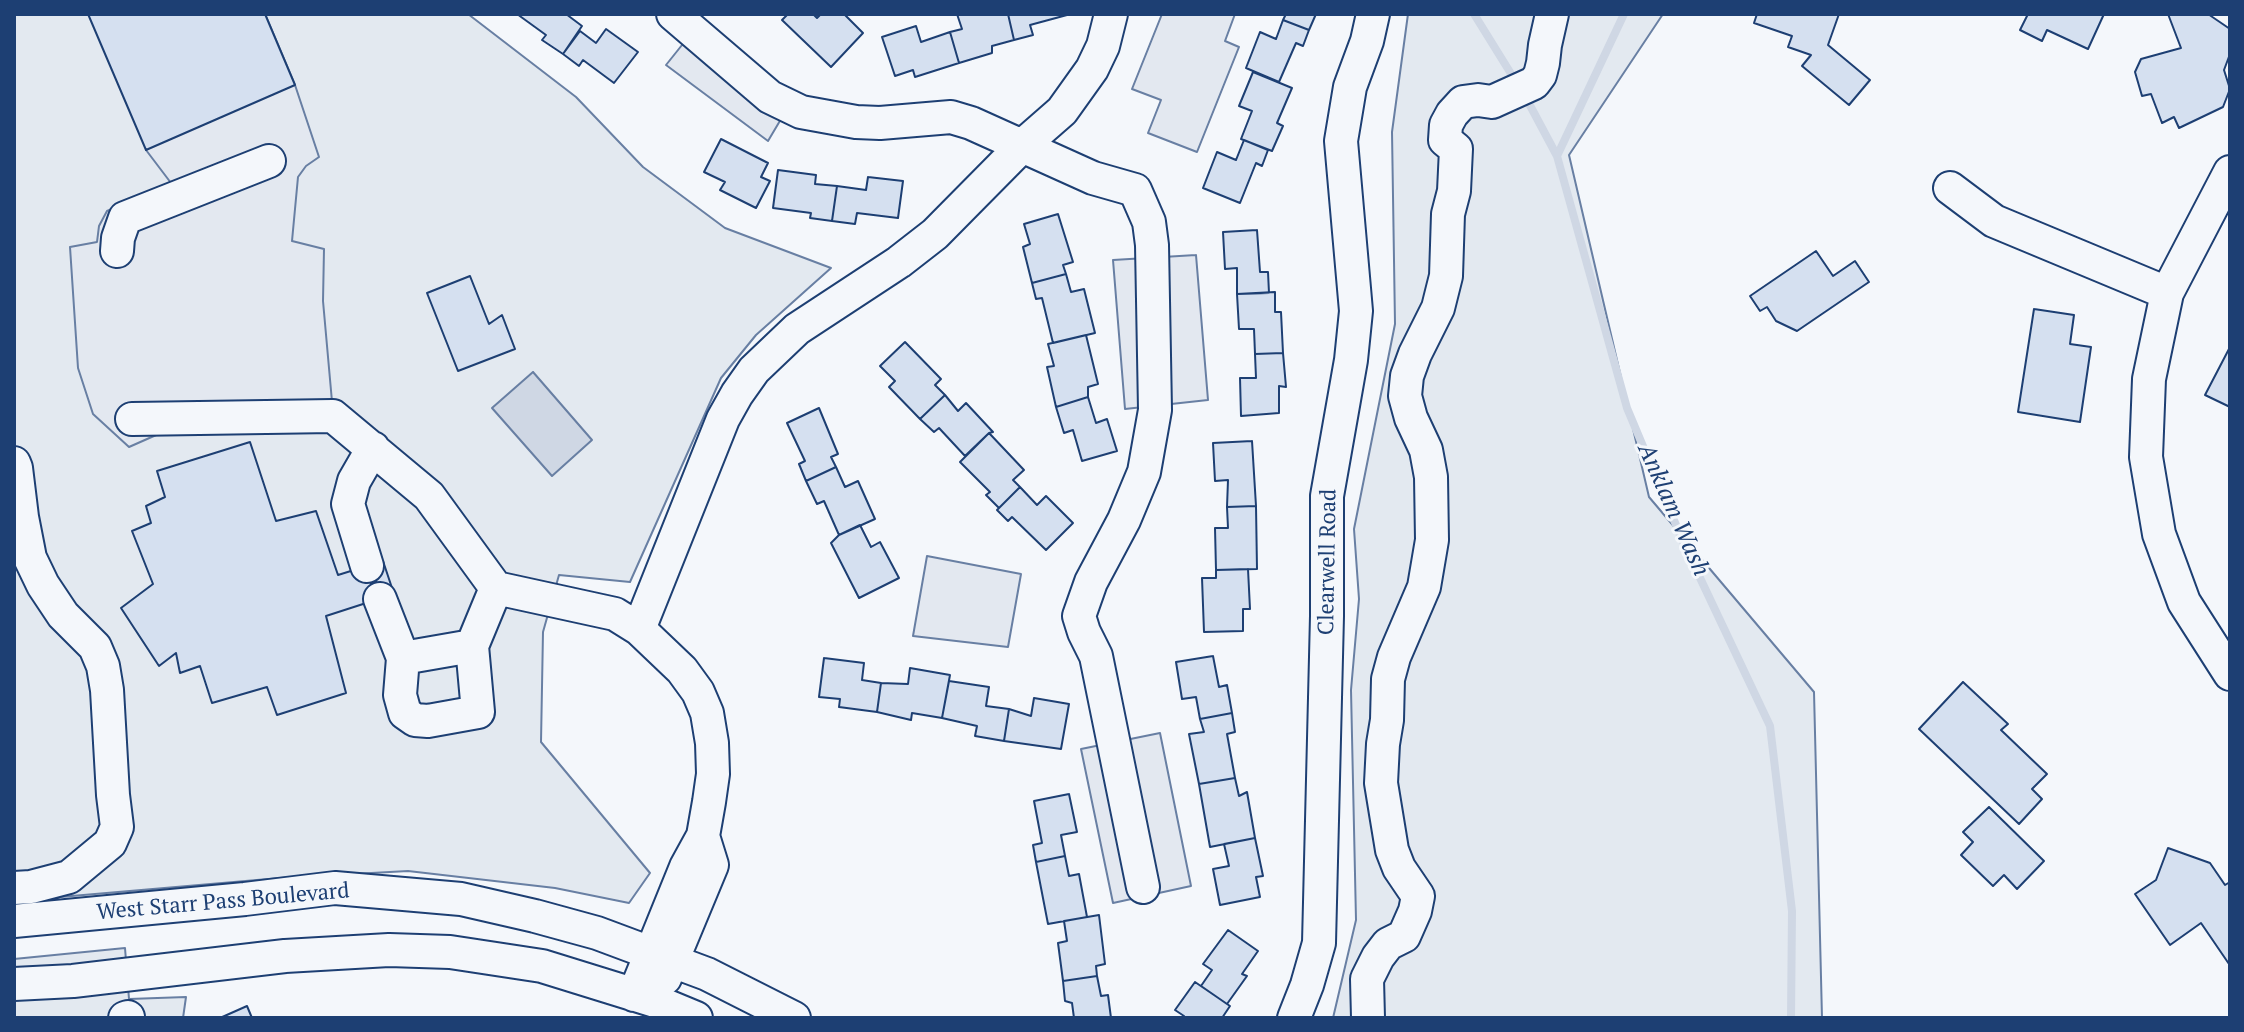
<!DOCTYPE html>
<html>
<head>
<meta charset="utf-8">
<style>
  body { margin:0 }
  #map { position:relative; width:2244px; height:1032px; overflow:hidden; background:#f4f7fb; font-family:"PT Serif",serif }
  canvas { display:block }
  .frame { position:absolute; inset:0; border:16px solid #1d3f73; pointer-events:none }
</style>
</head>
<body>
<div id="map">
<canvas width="2244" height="1032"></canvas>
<div class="frame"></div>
</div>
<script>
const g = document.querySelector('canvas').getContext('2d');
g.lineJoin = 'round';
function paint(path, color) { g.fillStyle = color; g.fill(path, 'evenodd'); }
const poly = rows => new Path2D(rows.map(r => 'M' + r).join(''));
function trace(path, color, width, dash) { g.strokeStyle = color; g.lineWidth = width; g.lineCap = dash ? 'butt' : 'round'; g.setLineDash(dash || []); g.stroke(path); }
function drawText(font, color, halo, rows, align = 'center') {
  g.font = font + ' "PT Serif",serif'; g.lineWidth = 6; g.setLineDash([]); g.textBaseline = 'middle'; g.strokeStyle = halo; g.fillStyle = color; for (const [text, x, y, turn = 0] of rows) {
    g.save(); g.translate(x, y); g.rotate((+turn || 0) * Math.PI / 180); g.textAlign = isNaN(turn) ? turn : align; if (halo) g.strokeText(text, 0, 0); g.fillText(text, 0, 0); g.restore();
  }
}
const green = poly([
  [14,14,468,14,576,97,643,167,725,228,831,268,756,335,721,378,630,582,559,575,543,632,541,742,650,873,629,903,555,888,408,871,280,878,14,901,14,14],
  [1408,14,1663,14,1569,155,1649,497,1814,692,1822,1018,1333,1018,1356,920,1351,690,1359,599,1354,529,1395,324,1392,132,1408,14],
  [125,948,129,999,186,997,183,1018,14,1018,14,959,125,948]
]);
paint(green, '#e3e9f0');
trace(green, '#687fa3', 2);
const parking = poly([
  [265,14,295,85,319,157,306,166,298,177,292,241,324,249,323,301,334,424,163,432,129,447,93,414,78,368,70,247,97,242,99,226,107,211,171,183,146,150,265,14],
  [1162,14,1235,14,1225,41,1239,47,1197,152,1148,133,1161,100,1132,89,1162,14],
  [690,35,784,114,768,141,666,65,690,35],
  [1196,255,1208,400,1125,409,1113,260,1196,255],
  [927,556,1021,574,1008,647,913,636,927,556],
  [1160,733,1191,886,1113,903,1081,749,1160,733]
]);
paint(parking, '#e3e8f0');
trace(parking, '#687fa3', 2);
const water = poly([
  [533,372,592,440,552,476,492,408,533,372]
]);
paint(water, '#cfd7e4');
trace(water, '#687fa3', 2);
trace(poly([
  [1474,14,1518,85],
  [1624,14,1557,156,1627,408,1684,544,1770,726,1792,911,1791,1018],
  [1525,96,1557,156]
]), '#cfd7e4', 8);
const building = poly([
  [88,14,265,14,295,85,146,150,88,14],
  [517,14,566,14,582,26,563,54,542,40,546,35,517,14],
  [788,14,813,14,817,18,821,14,844,14,863,33,831,67,782,20,788,14],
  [957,14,1008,14,1014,40,992,46,992,53,959,63,950,32,962,29,957,14],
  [1008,14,1067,14,1067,15,1030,25,1033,35,1014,40,1008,14],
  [1286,14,1316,14,1309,30,1283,20,1286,14],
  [1757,14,1839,14,1828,45,1870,80,1849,105,1802,66,1811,55,1788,47,1792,36,1754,23,1757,14],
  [2028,14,2104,14,2088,49,2047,30,2042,41,2020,30,2028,14],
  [2168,14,2208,14,2230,29,2230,54,2224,70,2230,89,2223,107,2179,128,2174,117,2162,123,2151,94,2142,96,2135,72,2141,59,2181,48,2168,14],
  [1283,20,1309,30,1303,46,1296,43,1279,82,1246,68,1260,32,1276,39,1283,20],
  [916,26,921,42,950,32,959,63,915,77,913,70,895,76,882,37,916,26],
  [606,29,638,52,614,83,583,60,579,66,563,54,580,31,596,43,606,29],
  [1253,72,1292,88,1277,123,1283,126,1272,151,1241,139,1252,111,1239,106,1253,72],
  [721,139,768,163,761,177,770,181,756,208,720,190,725,182,704,172,721,139],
  [1244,140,1268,150,1262,166,1256,163,1240,203,1203,188,1217,152,1236,160,1244,140],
  [778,170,816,175,815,184,837,186,832,221,810,218,811,213,773,208,778,170],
  [868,177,903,181,898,218,857,213,855,224,832,221,837,186,866,190,868,177],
  [1058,214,1073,262,1063,265,1066,274,1032,283,1023,247,1030,244,1024,224,1058,214],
  [1257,230,1260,272,1268,272,1269,293,1237,294,1237,268,1225,269,1223,232,1257,230],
  [1816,251,1833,276,1855,261,1869,282,1797,331,1776,321,1767,307,1760,311,1750,296,1816,251],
  [1066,274,1071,292,1084,289,1095,333,1053,343,1042,298,1036,299,1032,283,1066,274],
  [470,276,489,324,502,315,515,349,458,371,427,293,470,276],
  [1275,292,1275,312,1281,312,1283,353,1255,354,1254,329,1239,329,1237,294,1275,292],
  [2034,309,2074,315,2070,344,2091,347,2080,422,2018,412,2034,309],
  [1086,335,1098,384,1088,387,1088,397,1056,407,1047,367,1054,366,1048,344,1086,335],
  [905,342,941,379,935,385,945,395,920,419,889,387,895,381,880,366,905,342],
  [2230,347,2230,407,2205,395,2230,347],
  [1283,353,1286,387,1279,386,1279,413,1241,416,1240,378,1256,378,1255,354,1283,353],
  [945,395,958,411,966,403,993,432,989,433,965,456,939,428,934,432,920,419,945,395],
  [1088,397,1096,423,1107,419,1117,451,1082,461,1073,430,1064,433,1056,407,1088,397],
  [819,408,838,454,831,457,836,467,806,481,799,464,805,461,787,423,819,408],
  [989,433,1024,470,1013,480,1020,487,999,508,986,495,990,492,960,462,989,433],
  [1252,441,1256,506,1227,507,1228,480,1215,481,1213,443,1252,441],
  [250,442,276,521,316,511,338,575,383,561,394,594,326,616,346,693,277,715,267,687,212,703,200,666,180,673,176,653,159,666,121,608,153,584,132,531,151,523,146,506,165,497,157,471,250,442],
  [836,467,845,487,858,481,875,519,839,535,824,501,817,504,806,481,836,467],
  [1020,487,1037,505,1046,496,1073,523,1046,550,1012,517,1008,521,997,510,1020,487],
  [1256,506,1257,569,1216,570,1215,528,1228,528,1227,507,1256,506],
  [860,525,871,547,880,542,899,578,859,598,831,543,839,535,860,525],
  [1248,569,1250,609,1243,609,1243,631,1204,632,1202,578,1216,578,1216,570,1248,569],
  [1213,656,1219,687,1227,685,1232,713,1200,719,1196,697,1182,699,1176,662,1213,656],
  [824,658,864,663,862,680,881,683,877,712,839,707,840,699,819,697,824,658],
  [910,668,950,675,942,718,912,713,911,720,877,712,881,683,908,684,910,668],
  [949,681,989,687,986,706,1009,709,1004,741,975,736,977,726,942,718,949,681],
  [1963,682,2008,724,2001,730,2047,774,2032,789,2042,799,2019,824,1919,729,1963,682],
  [1034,698,1069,704,1061,749,1004,741,1009,709,1031,716,1034,698],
  [1232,713,1235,732,1227,734,1235,778,1199,784,1189,734,1204,732,1200,719,1232,713],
  [1235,778,1239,796,1247,792,1255,838,1210,847,1199,784,1235,778],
  [1069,794,1077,832,1061,835,1065,856,1036,862,1033,845,1042,843,1034,801,1069,794],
  [1989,807,2044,861,2017,889,2004,875,1993,886,1961,855,1973,842,1963,832,1989,807],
  [1255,838,1263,876,1256,877,1260,897,1220,905,1213,869,1229,866,1224,844,1255,838],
  [2168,848,2210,863,2225,885,2230,882,2229,964,2201,923,2170,945,2135,894,2156,880,2168,848],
  [1065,856,1069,876,1079,874,1087,917,1048,924,1036,862,1065,856],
  [1099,915,1105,964,1096,966,1097,976,1063,981,1058,943,1067,941,1064,921,1099,915],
  [1228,930,1258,951,1242,974,1247,976,1227,1004,1201,986,1212,970,1203,964,1228,930],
  [1097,976,1101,996,1108,995,1111,1018,1074,1018,1072,1003,1065,1001,1063,981,1097,976],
  [1195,982,1230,1006,1222,1018,1182,1018,1184,1016,1175,1010,1195,982],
  [247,1006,252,1018,220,1018,247,1006]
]);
paint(building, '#d5e0f0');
trace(building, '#1d3f73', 2);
const minor = poly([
  [673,14,770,97,801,112,856,122,880,123,951,117,971,123,1093,178,1135,190,1149,222,1152,245,1155,410,1144,472,1124,520,1091,582,1079,616,1084,632,1096,656,1143,887],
  [2230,172,2167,293,2149,379,2146,457,2159,534,2184,602,2230,674],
  [1950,188,1994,221,2167,293],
  [117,251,118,238,125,218,269,161],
  [132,419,333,416,429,496,496,588,615,614,639,629,682,670,698,692,707,713,712,743,713,774,709,802,703,836,686,867,634,995],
  [14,463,16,468,22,517,30,558,43,585,63,615,95,647,103,666,107,690,113,795,117,827,110,843,69,877,31,887,14,888],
  [367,566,348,504,354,481,373,448],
  [380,599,403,658,400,695,405,713,415,720,428,721,478,712,472,646,496,588],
  [639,629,723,419,737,394,754,370,797,329,899,262,935,234,1022,146,1062,111,1092,69,1103,46,1111,14],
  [403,658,472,646],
  [14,921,245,899,335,888,461,899,535,916,597,933,707,974,794,1018],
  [665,978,712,865,703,836],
  [14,984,73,981,285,956,389,950,450,952,542,966,655,1001,696,1018],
  [125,1018,128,1017],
  [1294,1018,1307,985,1319,943,1327,616,1327,496,1351,360,1356,311,1341,141,1350,87,1367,41,1373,14],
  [1368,1018,1367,979,1378,957,1388,944,1404,936,1415,911,1418,896,1399,868,1392,850,1381,783,1383,744,1387,720,1388,679,1394,657,1424,587,1432,540,1431,477,1426,450,1411,418,1405,396,1407,376,1415,354,1438,308,1446,276,1448,214,1454,191,1456,149,1445,140,1446,125,1452,114,1463,102,1478,100,1492,102,1534,83,1540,75,1543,63,1545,45,1552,14]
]);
trace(minor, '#1d3f73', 36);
trace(minor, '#f4f7fb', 32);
drawText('22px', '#1d3f73', '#f4f7fb', [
  ["Clearwell Road",1328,562,-89],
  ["West Starr Pass Boulevard",223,902,-5]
]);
drawText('italic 24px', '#1d3f73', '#f4f7fb', [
  ["Anklam Wash",1673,510,66]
]);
</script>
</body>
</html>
